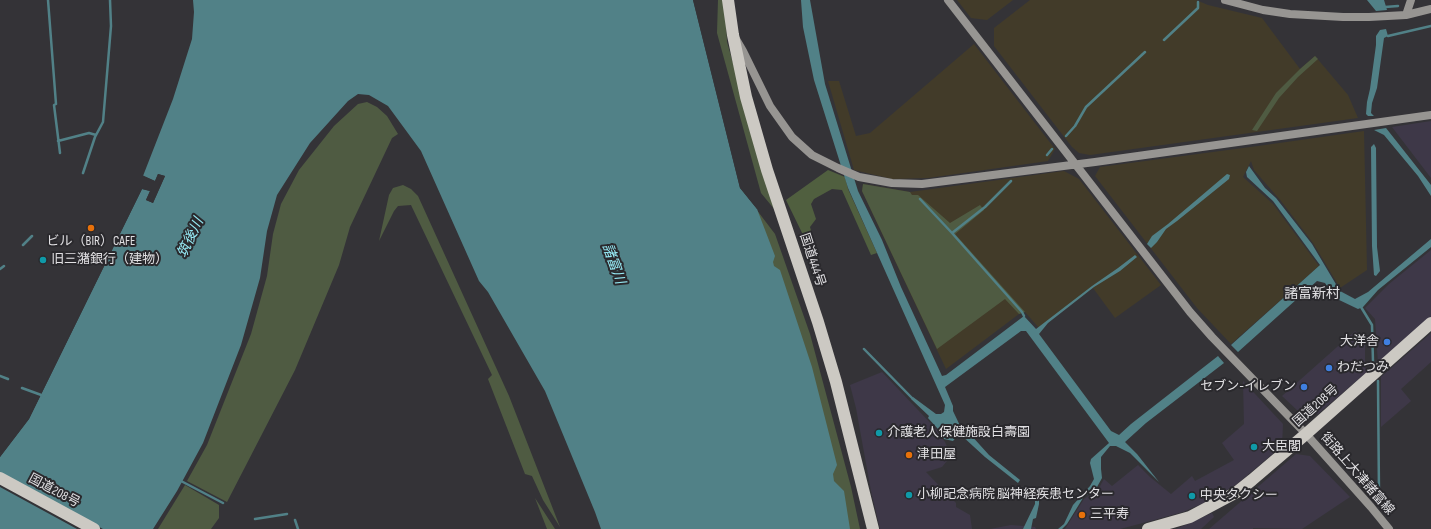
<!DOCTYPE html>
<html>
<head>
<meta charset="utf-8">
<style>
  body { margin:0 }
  canvas { display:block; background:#343337 }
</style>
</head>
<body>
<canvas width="1431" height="529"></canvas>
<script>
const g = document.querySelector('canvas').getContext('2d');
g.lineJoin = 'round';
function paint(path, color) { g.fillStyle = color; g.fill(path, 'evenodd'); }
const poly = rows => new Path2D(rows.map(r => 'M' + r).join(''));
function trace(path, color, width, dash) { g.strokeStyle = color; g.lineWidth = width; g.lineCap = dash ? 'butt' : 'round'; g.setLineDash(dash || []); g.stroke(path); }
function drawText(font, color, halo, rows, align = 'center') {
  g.font = font + ' "Sofia Sans Condensed","Noto Sans JP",sans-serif'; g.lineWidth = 4; g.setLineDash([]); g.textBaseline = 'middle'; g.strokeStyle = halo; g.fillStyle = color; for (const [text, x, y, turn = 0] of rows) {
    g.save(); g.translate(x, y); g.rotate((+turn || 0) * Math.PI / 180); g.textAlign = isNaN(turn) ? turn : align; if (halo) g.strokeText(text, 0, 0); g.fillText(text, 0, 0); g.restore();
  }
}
paint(poly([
  [1431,121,1431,178,1392,127],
  [1431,250,1431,317,1378,363,1375,319,1365,308,1389,284],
  [1355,331,1365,339,1365,367,1367,372,1318,414,1298,411,1282,396],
  [1431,333,1431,362,1401,389,1411,401,1381,427,1381,377],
  [882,372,936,429,945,442,951,456,942,467,926,472,956,503,956,507,970,515,972,529,880,529,871,491,856,408,850,385],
  [1243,381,1283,424,1282,446,1237,484,1206,502,1183,512,1154,520,1120,529,1065,529,1084,499,1099,488,1104,479,1112,486,1138,465,1150,477,1171,494,1192,476,1195,481,1234,460,1222,443,1244,424],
  [1296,454,1310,456,1350,497,1302,529,1253,528,1253,529,1209,529],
  [1212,513,1214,517,1201,529,1176,529],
  [1011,525,1035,527,1036,529,990,529]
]), '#3e3848');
paint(poly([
  [957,0,1013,0,987,20,971,18],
  [1030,0,1196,0,1208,5,1262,18,1300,69,1315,56,1348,95,1358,118,1090,155,1079,153,1072,147,994,46,994,28],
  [974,44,1055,149,1048,161,928,178,892,179,854,170,828,81,839,81,856,136,870,133],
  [1364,131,1367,270,1340,288,1313,243,1281,201,1254,170,1251,161,1243,177,1273,204,1319,266,1231,344,1197,308,1095,176,1100,167,1258,146],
  [1064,171,1079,179,1161,285,1115,318,1093,288,1039,328,1025,312,1019,314,946,369,862,191,863,184,910,192]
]), '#423b29');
paint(poly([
  [718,0,725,0,727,42,775,210,761,193,717,33],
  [1315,56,1318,59,1298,77,1279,98,1257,131,1252,130,1276,93,1300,69],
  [367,102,377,107,387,116,398,134,392,138,350,227,339,265,295,370,227,502,187,481,207,445,251,334,267,276,273,234,281,204,299,170,334,126,358,104],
  [863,184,910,192,912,195,918,195,950,223,980,205,984,210,955,234,1025,312,1019,314,1005,299,937,349,862,191],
  [403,185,411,189,418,196,509,396,560,527,543,500,532,476,525,474,488,379,492,375,411,205,398,206,394,211,379,241,389,195,393,188],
  [740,188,775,234,810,334,851,487,860,529,845,529,824,485],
  [185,485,219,505,219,518,211,529,158,529],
  [535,498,555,529,547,529]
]), '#4f5b42');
paint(poly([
  [828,170,845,177,848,189,877,253,871,255,842,190,832,189,814,199,811,204,816,219,810,227,817,251,811,255,807,243,786,200]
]), '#505f3f');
paint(poly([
  [193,0,693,0,740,188,757,209,775,256,773,262,774,266,780,270,812,367,837,465,833,474,834,481,844,491,850,529,601,529,595,512,545,391,488,292,479,281,421,151,388,106,369,95,358,94,348,101,310,143,277,195,267,231,260,278,241,345,203,443,177,491,153,529,0,529,0,457,29,419,142,189,150,191,146,200,153,203,165,176,158,174,155,181,143,176,173,99,192,39,194,12],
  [801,0,810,0,825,84,858,191,882,240,901,287,942,376,946,375,1024,316,1036,329,1092,286,1118,268,1135,255,1137,257,1120,271,1094,287,1048,323,1039,334,1111,431,1119,435,1131,424,1218,356,1224,363,1146,423,1125,442,1137,454,1159,482,1130,453,1116,446,1110,446,1101,457,1101,469,1102,478,1097,487,1083,498,1067,524,1062,529,1058,529,1064,524,1073,505,1090,486,1094,479,1090,463,1091,459,1109,443,1026,331,1021,331,945,387,953,406,953,411,963,432,970,434,989,455,1020,480,1018,483,985,457,961,435,958,435,953,441,944,439,938,429,928,418,929,416,911,399,913,397,936,414,941,414,944,412,945,405,848,188,814,80,803,27],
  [1367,0,1384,0,1387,10,1376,11],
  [1386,29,1388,36,1384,38,1377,88,1372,103,1371,113,1374,116,1368,116,1366,114,1367,102,1370,89,1376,45,1376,36,1380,30],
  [1386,128,1431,185,1431,196,1418,176,1384,135,1374,130],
  [1374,144,1376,148,1377,247,1380,271,1376,276,1374,275,1372,246,1371,147],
  [1249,166,1265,188,1276,198,1312,244,1340,291,1355,299,1368,292,1431,239,1431,247,1378,290,1363,307,1358,309,1335,298,1325,283,1317,281,1238,352,1231,345,1320,265,1273,201,1247,177,1246,172],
  [1227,174,1230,175,1229,179,1177,221,1166,229,1157,242,1151,248,1147,244,1152,236,1168,224],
  [1029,487,1035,493,1039,498,1039,504,1036,518,1033,519,1031,529,1023,529,1035,504,1035,498,1028,490]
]), '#518187');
paint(poly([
  [693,0,695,0,742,187,757,207,757,209,740,188],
  [158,174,165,176,153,203,146,200,150,191,142,189,29,419,0,457,0,453,28,418,140,188,142,187,152,190,149,199,152,201,162,177,159,176,156,182,155,183,142,177,142,175,155,181],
  [0,473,103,529,77,529,0,487]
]), '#343337');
trace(poly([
  [48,0,56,104,54,105,60,153],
  [1385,7,1398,6],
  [1388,36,1431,26],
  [1164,40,1198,8,1198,2],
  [1066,136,1075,126,1086,107,1145,52],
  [58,141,89,133,96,135],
  [1047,155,1052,149],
  [83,173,95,137,103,122,111,26,110,0],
  [1011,181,985,207,952,233,1022,312,1024,316],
  [920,199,952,233],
  [23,245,32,236],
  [0,269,4,266],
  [1361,307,1372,325,1373,362],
  [864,349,912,398],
  [0,376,8,379],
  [1378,381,1379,495],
  [22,388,44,396],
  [181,481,223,503],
  [255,519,287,514],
  [295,520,298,529]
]), '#518187', 2.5);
trace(poly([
  [948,0,1190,312,1212,337,1306,434,1371,507,1389,529],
  [1225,0,1263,10,1290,14,1343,17,1369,17,1406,15,1431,9],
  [1406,15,1411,0],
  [736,39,743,51,770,106,792,137,812,155,838,168,859,177,892,183,922,184,1095,162,1431,115]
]), '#979592', 8);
trace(poly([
  [728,0,733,35,746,97,767,170,818,322,836,382,873,529],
  [0,478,94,529],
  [1148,529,1190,517,1237,492,1252,480,1306,434,1431,323]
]), '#ccc9c3', 12);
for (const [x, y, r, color] of [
  [91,228,4,"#e8710a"],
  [43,260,4,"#0f9aa8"],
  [1387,342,4,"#3f7fe0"],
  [1329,368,4,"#3f7fe0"],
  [1304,387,4,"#3f7fe0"],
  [879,433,4,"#0f9aa8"],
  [1254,447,4,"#0f9aa8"],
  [909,455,4,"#e8710a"],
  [909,495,4,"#0f9aa8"],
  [1192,496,4,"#0f9aa8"],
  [1082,515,4,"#e8710a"]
]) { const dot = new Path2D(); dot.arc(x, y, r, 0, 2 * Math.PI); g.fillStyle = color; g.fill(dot); trace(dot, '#2a292d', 1.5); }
drawText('13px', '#e1e0e3', '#2a292d', [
  ["ビル（BIR）CAFE",91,242,"center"],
  ["旧三潴銀行（建物）",51,260],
  ["大洋舎",1379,342,"right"],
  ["わだつみ",1337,368],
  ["セブン-イレブン",1296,387,"right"],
  ["介護老人保健施設白壽園",887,433],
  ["大臣閣",1262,447],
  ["津田屋",917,455],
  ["小柳記念病院 脳神経疾患センター",917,495],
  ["中央タクシー",1200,496],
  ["三平寿",1090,515]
], 'left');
drawText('13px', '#e1e0e3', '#2a292d', [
  ["国道444号",812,260,72],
  ["国道208号",1316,406,-42],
  ["街路上大津諸富線",1357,474,49],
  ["国道208号",54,491,28]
]);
drawText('italic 14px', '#97ecf7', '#2a292d', [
  ["筑後川",191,238,-65],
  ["諸富川",613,264,70]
]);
drawText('14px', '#e1e0e3', '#2a292d', [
  ["諸富新村",1312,294]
]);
</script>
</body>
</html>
